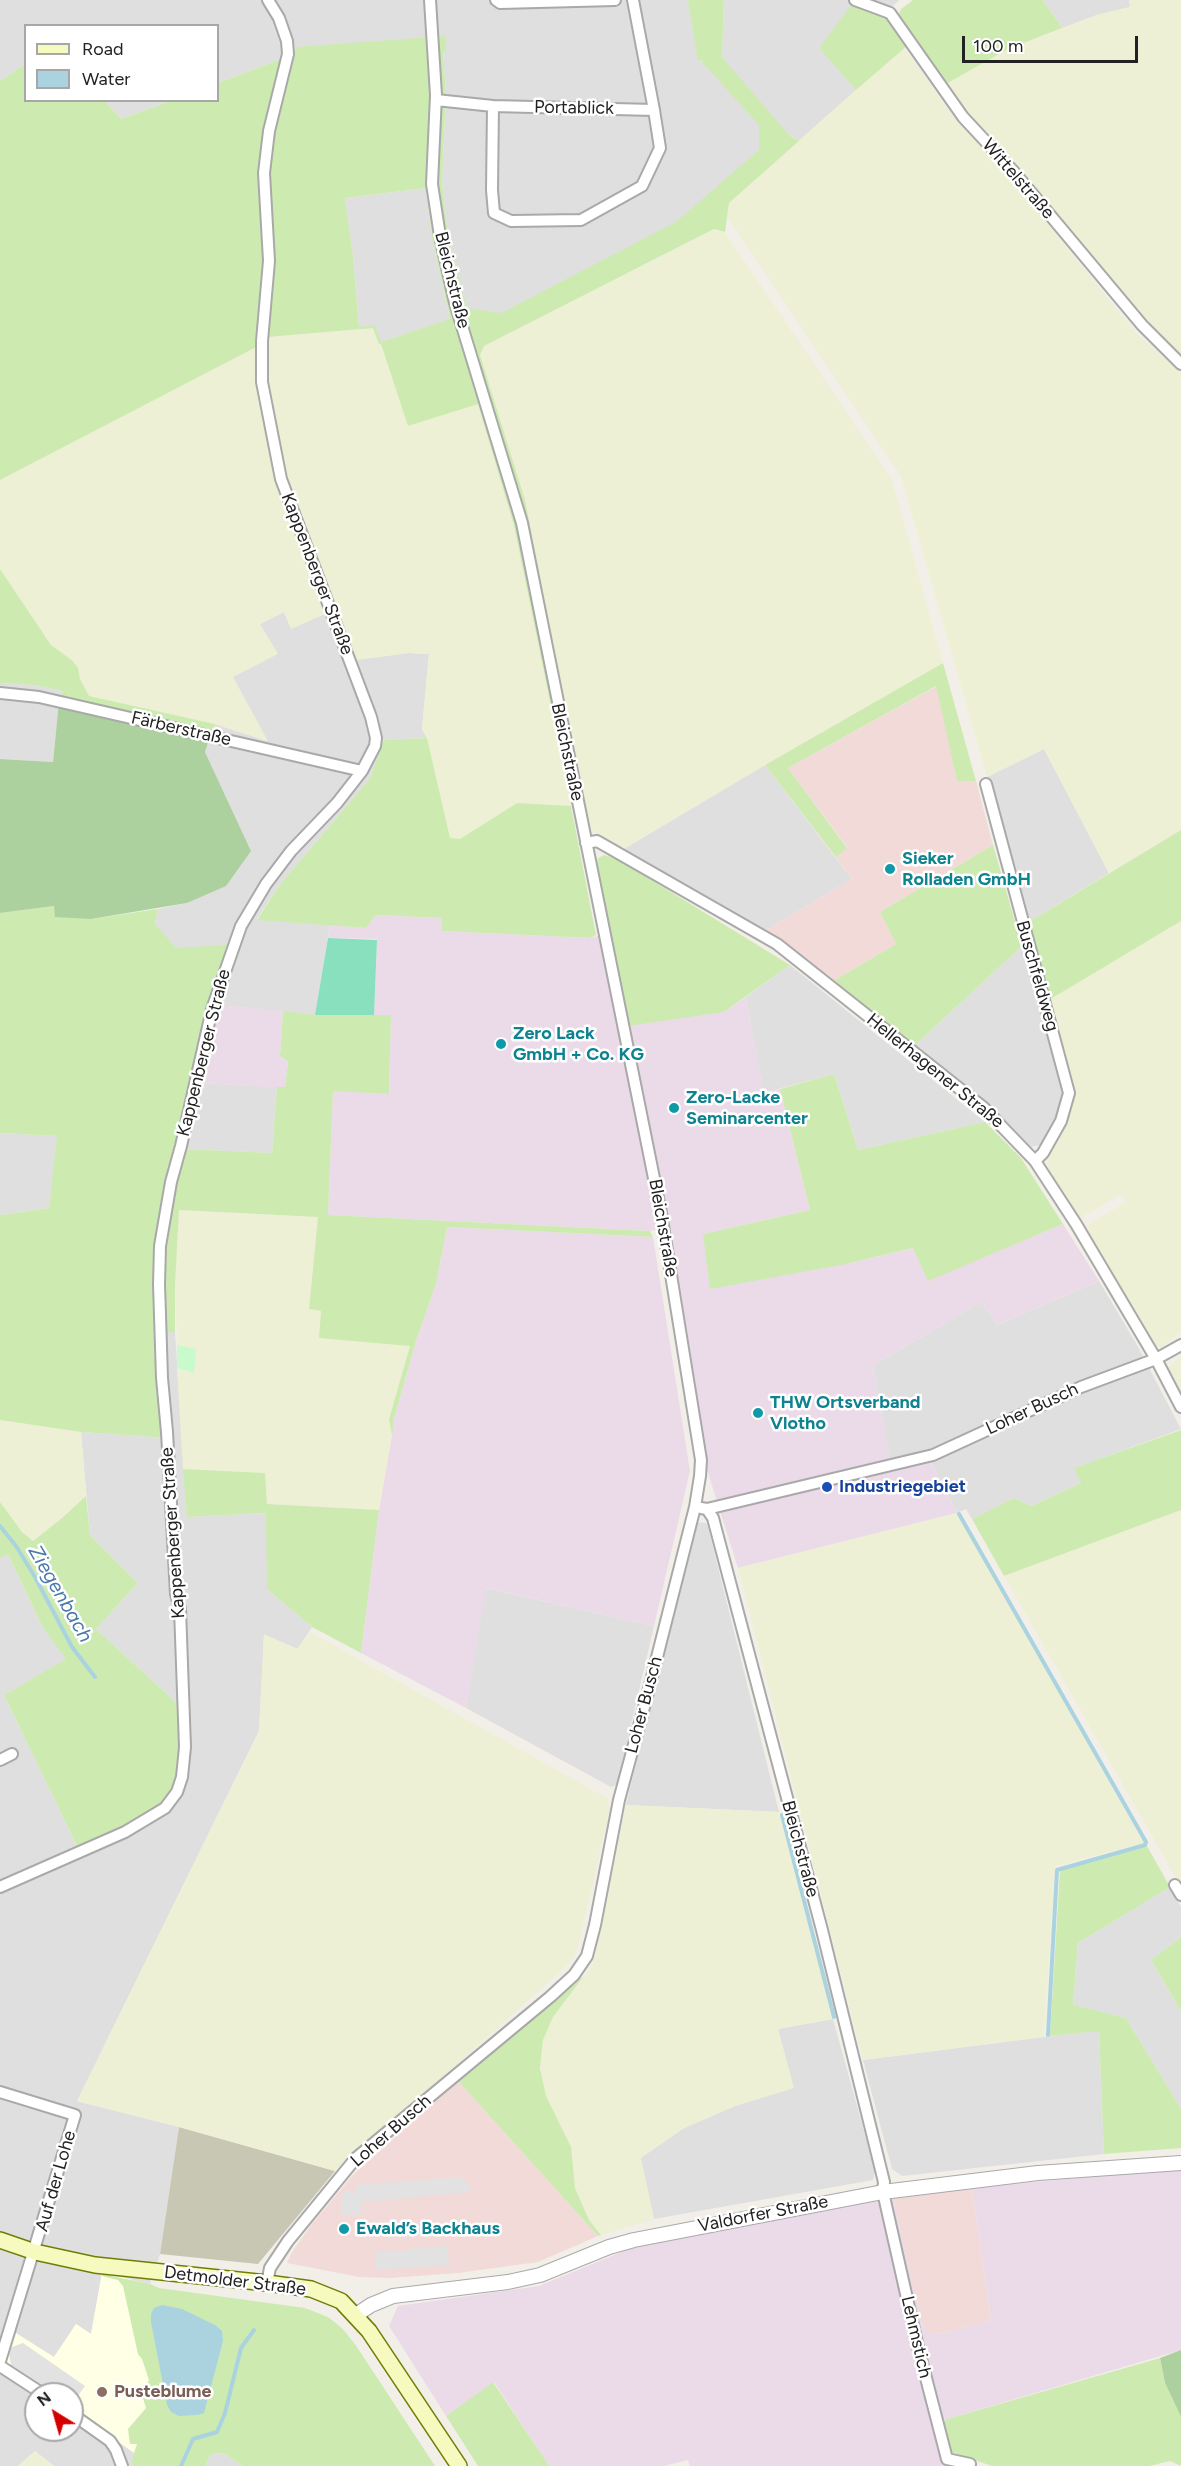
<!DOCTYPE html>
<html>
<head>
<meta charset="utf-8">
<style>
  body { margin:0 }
  #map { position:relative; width:1181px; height:2466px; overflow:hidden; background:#f2efe9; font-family:Figtree,sans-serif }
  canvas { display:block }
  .legend { position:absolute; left:24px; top:24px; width:195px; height:78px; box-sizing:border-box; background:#fff; border:2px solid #a7a7a7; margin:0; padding:8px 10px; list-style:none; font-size:18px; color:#222 }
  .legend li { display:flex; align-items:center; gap:12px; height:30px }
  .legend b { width:30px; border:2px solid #a7a7a7 }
  .north { position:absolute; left:24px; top:2382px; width:60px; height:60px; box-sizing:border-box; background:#fff; border:2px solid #a7a7a7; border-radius:50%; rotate:323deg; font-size:16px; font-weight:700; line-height:24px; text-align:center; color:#222 }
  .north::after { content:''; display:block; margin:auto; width:21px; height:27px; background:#d40000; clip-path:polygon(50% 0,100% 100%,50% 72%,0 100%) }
  .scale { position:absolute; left:962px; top:36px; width:176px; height:27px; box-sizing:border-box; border:3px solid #222; border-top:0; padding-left:8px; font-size:18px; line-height:21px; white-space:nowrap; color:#222; -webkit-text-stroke:4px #fff; paint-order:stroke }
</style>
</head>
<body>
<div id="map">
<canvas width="1181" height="2466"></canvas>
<ul class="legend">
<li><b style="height:8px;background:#f7fabf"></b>Road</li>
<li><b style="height:16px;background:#aad3df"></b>Water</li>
</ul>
<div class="north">N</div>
<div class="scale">100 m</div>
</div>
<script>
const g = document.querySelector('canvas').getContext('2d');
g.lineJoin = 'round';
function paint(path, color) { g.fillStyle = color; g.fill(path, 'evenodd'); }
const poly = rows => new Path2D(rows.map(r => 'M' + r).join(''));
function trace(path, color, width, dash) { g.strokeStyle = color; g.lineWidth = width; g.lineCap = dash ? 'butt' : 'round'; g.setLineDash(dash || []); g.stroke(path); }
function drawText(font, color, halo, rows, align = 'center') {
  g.font = font + ' Figtree,sans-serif'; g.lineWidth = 5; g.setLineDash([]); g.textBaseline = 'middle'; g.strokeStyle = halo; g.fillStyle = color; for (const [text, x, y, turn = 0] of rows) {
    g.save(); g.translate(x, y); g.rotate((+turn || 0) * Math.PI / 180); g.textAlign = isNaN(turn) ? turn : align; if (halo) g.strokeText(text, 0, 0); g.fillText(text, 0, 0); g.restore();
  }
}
paint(poly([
  [0,0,688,0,699,61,722,57,724,0,899,0,885,14,819,47,856,90,799,141,790,135,709,208,482,335,473,332,448,235,442,182,446,94,443,51,446,50,294,54,218,83,218,26,26,26,25,64,0,81],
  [1043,0,1129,0,1130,7,1097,15,1062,28],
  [105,101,170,101,121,119],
  [426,188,432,238,450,320,381,342,359,327,353,256,345,198],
  [335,610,355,660,409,653,429,654,422,729,427,738,384,740,370,778,278,887,257,919,330,925,315,1015,218,1005,155,924,158,909,187,903,251,851,205,752,215,724,267,741,232,677,260,624,284,612,291,628],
  [0,683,34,685,63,691,59,701,53,762,0,759],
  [1044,749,1109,873,1027,923,987,777],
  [765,765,852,879,763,932,622,850],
  [1022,946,1063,1093,1061,1108,1040,1145,1031,1147,1003,1118,913,1047],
  [790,965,985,1122,858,1150,834,1074,763,1093,746,997],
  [200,1083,277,1087,272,1153,183,1149],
  [0,1133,58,1136,49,1208,0,1215],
  [1099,1281,1137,1345,1181,1429,1075,1468,1081,1483,1031,1506,1014,1498,972,1519,966,1509,957,1513,931,1462,891,1467,873,1365,982,1302,997,1325],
  [166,1332,175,1332,187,1517,267,1513,267,1589,312,1627,298,1649,264,1635,259,1731,77,2101,179,2127,160,2254,150,2284,102,2273,91,2334,76,2324,54,2357,11,2368,52,2394,36,2394,36,2430,72,2430,72,2408,134,2453,133,2466,54,2466,35,2451,18,2466,0,2466,0,1558,8,1554,43,1628,67,1659,4,1695,78,1848,180,1706,96,1629,138,1583,90,1535,81,1432,168,1438],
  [694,1522,707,1523,779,1812,626,1805],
  [485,1588,654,1626,617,1785,611,1787,466,1708],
  [1170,1887,1181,1907,1181,1937,1151,1960,1181,2011,1181,2109,1126,2018,1073,2006,1078,1943],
  [833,2019,875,2171,873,2180,654,2219,640,2158,684,2128,735,2106,793,2088,778,2029],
  [1099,2030,1104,2154,902,2176,892,2169,863,2060],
  [223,2453,243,2466,205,2466,211,2454]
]), '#e0dfdf');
paint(poly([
  [937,686,957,781,976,781,993,845,880,912,896,944,830,983,763,932,852,879,836,857,847,847,788,768],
  [458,2081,598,2236,538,2262,458,2273,390,2278,359,2277,287,2263,292,2252,312,2224,352,2176],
  [972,2188,991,2320,945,2333,930,2334,925,2330,920,2318,894,2203,897,2197]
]), '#f2dad9');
paint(poly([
  [376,915,443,918,442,931,590,938,610,933,724,1012,746,997,763,1092,780,1089,810,1210,703,1234,846,1264,914,1248,928,1280,1063,1224,1099,1281,997,1325,982,1302,873,1365,891,1466,931,1462,957,1513,738,1568,704,1460,666,1227,650,1231,328,1215,333,1090,389,1094,391,1016,374,1015,377,939,328,938,330,925,366,928],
  [218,1005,283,1011,280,1055,288,1060,285,1088,200,1083],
  [447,1227,653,1237,690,1471,654,1626,486,1588,466,1708,361,1653,379,1510,394,1419,416,1341,436,1284],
  [1181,2168,1181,2350,944,2420,953,2462,945,2466,690,2466,688,2460,664,2466,549,2466,494,2382,446,2416,389,2326,398,2306,539,2286,636,2246,667,2237,897,2197,894,2203,922,2325,930,2334,945,2333,991,2320,972,2188]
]), '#ebdbe8');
paint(poly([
  [102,2273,130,2279,156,2409,144,2423,134,2453,72,2408,72,2394,52,2394,11,2368,6,2360,16,2333,54,2357,76,2324,91,2334]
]), '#ffffe5');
paint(poly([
  [179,2127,335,2171,258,2264,160,2254]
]), '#c7c7b4');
paint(poly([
  [1129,0,1181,0,1181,354,1146,322,1019,168,966,110,946,84,1008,49,1097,15,1130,7],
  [904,47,952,115,1009,176,1136,333,1181,373,1181,830,1109,873,1044,749,987,777,901,476,727,216,729,203],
  [715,229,725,232,892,480,943,663,765,765,622,850,597,835,588,824,585,807,571,806,517,803,460,839,450,838,427,738,422,729,429,654,409,653,355,660,334,610,291,629,284,612,260,624,278,654,233,677,268,741,215,724,89,696,80,679,78,668,72,660,51,645,0,569,0,480,264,343,268,337,374,328,379,344,381,343,408,426,478,403,514,526,554,721,568,720,525,500,480,355,484,346],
  [1181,921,1181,1331,1163,1347,1155,1346,1085,1227,1126,1202,1122,1194,1080,1218,1050,1173,1047,1163,1048,1155,1067,1124,1074,1094,1049,1000],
  [178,1210,318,1217,309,1309,322,1310,410,1346,389,1419,392,1436,379,1510,267,1504,264,1473,183,1469,177,1368,194,1373,196,1349,177,1345,175,1285],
  [1181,1356,1181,1395,1167,1368],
  [0,1420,81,1432,86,1496,62,1518,32,1541,22,1532,0,1502],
  [1181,1510,1181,1887,1004,1576],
  [957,1513,1144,1843,1055,1866,1044,2037,863,2060,738,1568],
  [310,1632,607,1798,610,1809,578,1947,571,1962,453,2068,350,2154,335,2171,179,2127,77,2101,259,1731,264,1634,297,1649],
  [626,1805,779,1812,833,2019,778,2029,794,2088,735,2106,684,2128,641,2158,654,2219,601,2235,589,2220,575,2188,572,2171,546,2096,540,2068,543,2040,553,2017,590,1969,595,1958],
  [35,2451,54,2466,18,2466]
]), '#eef0d5');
paint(poly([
  [688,0,724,0,722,57,789,135,799,141,729,203,725,232,714,229,484,346,480,355,525,500,568,720,554,721,514,526,478,404,408,426,381,344,379,344,373,328,268,337,264,343,0,480,0,81,25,64,26,100,105,101,121,119,170,101,218,100,218,83,294,54,296,47,445,36,446,51,443,51,446,94,442,182,448,235,467,308,501,313,676,222,759,150,759,125,702,62,707,60,698,61],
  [426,188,432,238,450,319,381,342,375,325,359,327,353,256,345,198],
  [913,0,1043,0,1062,28,1008,49,946,84,916,38,856,90,819,48,853,3,898,17,901,9],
  [0,569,51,645,72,660,78,668,80,679,89,696,215,724,209,740,59,701,63,691,34,685,0,683],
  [943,663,976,781,957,781,936,686,788,768,847,848,836,857,765,765],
  [427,738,450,838,460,839,517,803,571,806,596,935,590,938,442,931,442,918,376,915,366,928,257,920,278,887,370,778,384,740],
  [1181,830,1181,921,1049,1000,1027,923],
  [993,845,1022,946,913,1047,830,983,896,944,880,912],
  [604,855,617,859,790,965,724,1012,628,1026,597,866,598,858],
  [54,906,91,919,158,909,155,924,176,948,237,944,230,958,184,1149,272,1153,277,1087,285,1087,288,1061,280,1056,283,1011,316,1015,391,1015,389,1094,333,1091,328,1215,650,1231,653,1237,447,1227,436,1284,416,1341,394,1419,392,1436,389,1419,410,1346,319,1338,321,1311,309,1309,318,1217,179,1210,175,1285,175,1332,166,1333,168,1438,81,1432,0,1420,0,1215,49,1208,57,1136,0,1133,0,913],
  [834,1074,858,1150,985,1122,1021,1158,1063,1224,928,1281,913,1248,846,1264,710,1289,703,1234,810,1210,780,1089],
  [1181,1430,1181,1510,1004,1576,972,1519,1014,1498,1031,1506,1081,1483,1074,1468],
  [183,1469,265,1473,267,1504,379,1510,361,1653,312,1627,267,1589,266,1513,187,1517],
  [86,1496,90,1535,138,1583,96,1629,180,1706,180,1777,159,1805,122,1828,78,1848,4,1695,66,1659,43,1628,8,1554,0,1558,0,1502,22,1532,33,1541,62,1518],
  [1147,1846,1170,1887,1078,1943,1073,2005,1126,2018,1181,2109,1181,2148,1104,2154,1099,2031,1050,2036,1060,1870],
  [1181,1937,1181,2011,1151,1960],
  [584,1976,553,2017,543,2040,540,2068,546,2096,571,2147,575,2188,589,2220,601,2235,598,2236,458,2081],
  [102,2274,150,2284,159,2288,305,2308,328,2317,342,2328,355,2344,435,2466,243,2466,223,2453,211,2454,205,2466,133,2466,132,2459,137,2444,130,2444,128,2429,146,2408,142,2395,149,2380,142,2359,138,2354,123,2286,118,2280,102,2276],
  [1160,2358,1165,2383,1181,2417,1181,2466,1170,2461,1149,2466,992,2466,951,2452,944,2420],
  [493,2382,548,2464,549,2466,478,2466,446,2416]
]), '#cdebb0');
paint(poly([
  [59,701,209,740,205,752,251,851,226,886,187,903,91,919,55,917,54,906,0,913,0,759,53,762],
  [1181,2350,1181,2417,1165,2383,1160,2358]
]), '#add19e');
paint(poly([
  [177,1345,196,1349,194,1373,177,1368]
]), '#c8facc');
paint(poly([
  [328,938,377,940,374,1015,315,1015]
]), '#88e0be');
paint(poly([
  [462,2177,469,2184,470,2192,362,2202,362,2214,341,2215,341,2199,346,2190,356,2194,355,2185],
  [447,2246,449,2265,376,2270,375,2252,398,2250,399,2252,407,2251,407,2249],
  [23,2343,85,2386,77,2397,71,2393,54,2394,11,2366,9,2353,12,2347]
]), '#e2e2e2');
paint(poly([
  [162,2305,182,2309,215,2325,222,2331,223,2341,204,2413,197,2415,179,2416,171,2412,167,2405,151,2322,151,2314,154,2308]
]), '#aad3df');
trace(poly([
  [959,1514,1146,1842,1145,1845,1057,1870,1048,2035],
  [0,1526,16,1546,35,1577,72,1647,95,1677],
  [782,1815,834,2017],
  [181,2466,193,2439,217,2432,225,2413,241,2348,254,2330]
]), '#aad3df', 4);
const minor = poly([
  [496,0,500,3,615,0],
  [855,0,890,13,963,117,1014,172,1142,325,1181,364],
  [436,100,493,106,654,110,633,0],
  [493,106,492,190,494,213,511,221,581,220,642,186,660,148,654,110],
  [0,693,39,697,362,771],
  [986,784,1069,1093,1061,1121,1043,1153,1035,1161],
  [586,843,597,841,777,944,984,1108,1035,1161,1076,1224,1156,1359,1181,1407],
  [701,1508,707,1509,933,1455,1081,1387,1156,1359,1181,1345],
  [707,1509,713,1518,822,1930,884,2182,883,2192,918,2347,947,2459,970,2464],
  [0,1760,12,1754],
  [1175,1885,1181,1895],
  [0,1887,125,1832,165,1808,177,1792,182,1777,185,1747,180,1609,176,1594,167,1432,162,1378,159,1284,160,1246,171,1182,181,1146,212,1009,241,926,266,884,291,851,337,803,362,771,375,746,376,738,371,717,281,479,262,382,262,341,269,261,264,173,269,131,288,54,287,41,279,18,268,0],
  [0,2092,75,2115,0,2361],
  [267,2283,270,2268,288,2241,356,2158,550,1997,574,1975,587,1956,595,1925,619,1800,650,1685,695,1507,700,1476,701,1460,661,1213,522,523,455,303,440,236,432,184,436,95,430,0],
  [0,2366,43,2394],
  [72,2414,110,2441,116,2450,122,2466]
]);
const tertiary = poly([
  [356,2315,371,2305,393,2296,508,2282,540,2275,609,2247,634,2240,883,2192,1038,2173,1181,2163]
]);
const secondary = poly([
  [0,2240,35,2252,95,2265,267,2283,311,2289,341,2301,369,2331,459,2466]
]);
trace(minor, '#a9a9a9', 14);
trace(tertiary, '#a9a9a9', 16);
trace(secondary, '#707d05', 18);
trace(minor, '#fff', 10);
trace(tertiary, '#fff', 14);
trace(secondary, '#f7fabf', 15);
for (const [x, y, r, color] of [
  [890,869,6,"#0f9aa8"],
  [501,1044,6,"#0f9aa8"],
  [674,1108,6,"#0f9aa8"],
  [758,1413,6,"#0f9aa8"],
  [827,1487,6,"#1a4fb4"],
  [344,2229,6,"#0f9aa8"],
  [102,2392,6,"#8d6e63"]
]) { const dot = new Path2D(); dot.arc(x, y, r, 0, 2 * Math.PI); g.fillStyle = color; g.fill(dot); trace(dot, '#fff', 2); }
drawText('18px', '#222', '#fff', [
  ["Portablick",574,108,1],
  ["Wittelstraße",1018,179,49],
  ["Bleichstraße",452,280,76],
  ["Kappenberger Straße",317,574,69],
  ["Färberstraße",181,729,13],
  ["Bleichstraße",567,752,78],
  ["Buschfeldweg",1037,976,74],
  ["Kappenberger Straße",204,1053,-76],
  ["Hellerhagener Straße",935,1071,39],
  ["Bleichstraße",663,1228,80],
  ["Loher Busch",1032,1409,-25],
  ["Kappenberger Straße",173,1533,-94],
  ["Loher Busch",644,1705,-75],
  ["Bleichstraße",800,1849,75],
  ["Loher Busch",391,2131,-41],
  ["Auf der Lohe",56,2181,-74],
  ["Valdorfer Straße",763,2214,-11],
  ["Detmolder Straße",235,2281,7],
  ["Lehmstich",916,2337,77]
]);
drawText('bold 18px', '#0d838f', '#fff', [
  ["Sieker",902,859],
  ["Rolladen GmbH",902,880],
  ["Zero Lack",513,1034],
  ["GmbH + Co. KG",513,1055],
  ["Zero-Lacke",686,1098],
  ["Seminarcenter",686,1119],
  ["THW Ortsverband",770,1403],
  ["Vlotho",770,1424],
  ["Ewald’s Backhaus",356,2229]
], 'left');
drawText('bold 18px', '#164399', '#fff', [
  ["Industriegebiet",839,1487]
], 'left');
drawText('bold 18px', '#785e54', '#fff', [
  ["Pusteblume",114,2392]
], 'left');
drawText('italic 20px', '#4a7aab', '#fff', [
  ["Ziegenbach",60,1594,60]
]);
</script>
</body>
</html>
